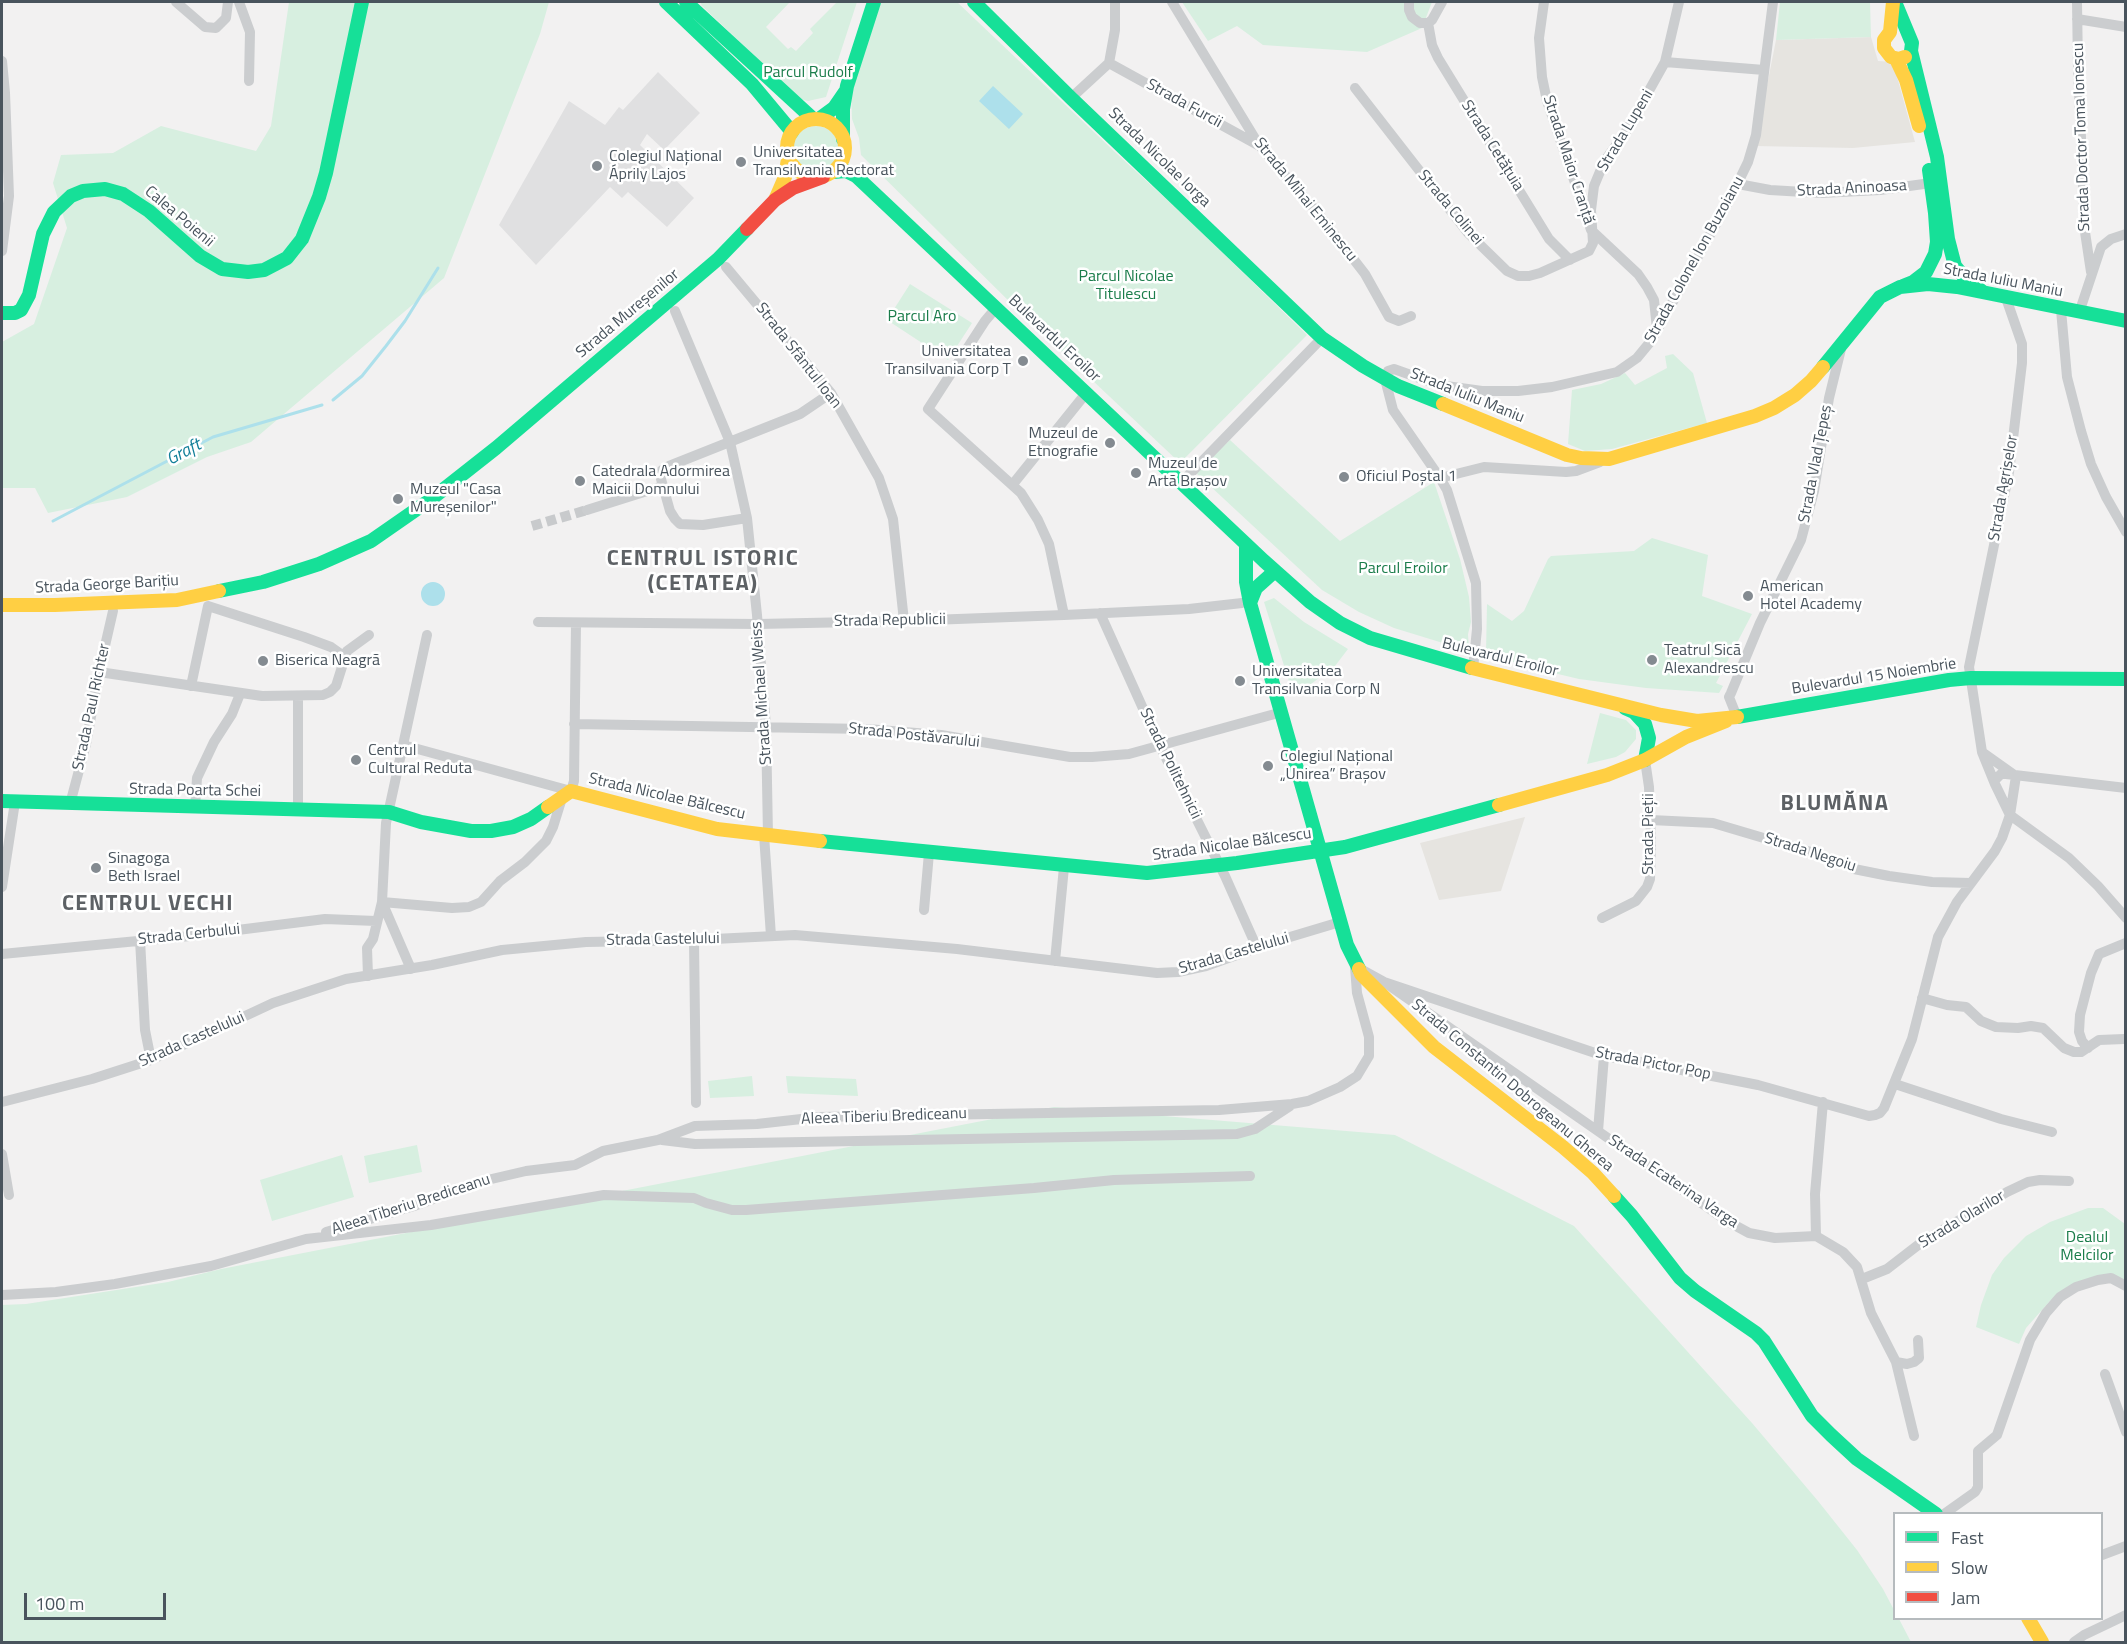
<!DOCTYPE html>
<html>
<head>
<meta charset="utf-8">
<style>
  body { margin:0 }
  #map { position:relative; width:2127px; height:1644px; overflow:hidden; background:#f2f1f1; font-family:"Titillium Web",sans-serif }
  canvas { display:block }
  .frame { position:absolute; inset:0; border:3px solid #49545d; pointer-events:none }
  .legend { position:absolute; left:1893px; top:1512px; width:210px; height:108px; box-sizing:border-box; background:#fff; border:2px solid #b6bbbe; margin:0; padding:8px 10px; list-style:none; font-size:18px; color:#49545d }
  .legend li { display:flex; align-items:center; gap:12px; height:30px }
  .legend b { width:30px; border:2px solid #b6bbbe }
  .scale { position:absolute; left:24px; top:1593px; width:142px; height:27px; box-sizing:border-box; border:3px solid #49545d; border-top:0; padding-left:8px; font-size:18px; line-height:21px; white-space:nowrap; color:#49545d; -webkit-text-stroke:4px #fff; paint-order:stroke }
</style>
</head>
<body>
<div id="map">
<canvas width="2127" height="1644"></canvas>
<div class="frame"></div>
<ul class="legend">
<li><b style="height:8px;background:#16e098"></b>Fast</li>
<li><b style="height:8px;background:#ffcf43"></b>Slow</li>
<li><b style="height:8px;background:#f24e42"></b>Jam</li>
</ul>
<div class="scale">100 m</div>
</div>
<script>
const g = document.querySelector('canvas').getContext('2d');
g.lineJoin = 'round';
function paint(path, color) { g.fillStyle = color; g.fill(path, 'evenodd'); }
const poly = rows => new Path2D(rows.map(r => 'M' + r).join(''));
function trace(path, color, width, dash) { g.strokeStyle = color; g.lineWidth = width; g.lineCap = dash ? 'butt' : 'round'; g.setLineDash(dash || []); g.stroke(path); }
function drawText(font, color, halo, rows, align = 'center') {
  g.font = font + ' "Titillium Web",sans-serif'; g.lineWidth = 5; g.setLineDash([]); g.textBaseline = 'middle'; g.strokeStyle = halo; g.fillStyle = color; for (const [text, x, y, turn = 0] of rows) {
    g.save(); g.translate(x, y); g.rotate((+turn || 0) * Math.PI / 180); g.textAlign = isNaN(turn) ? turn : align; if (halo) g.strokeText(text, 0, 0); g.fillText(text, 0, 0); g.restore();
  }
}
paint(poly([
  [1871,37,1878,61,1893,62,1915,142,1853,148,1755,146,1776,40],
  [1525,817,1501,891,1439,900,1420,843]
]), '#e6e4e0');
paint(poly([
  [658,72,700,113,664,150,647,134,640,145,694,198,667,227,628,192,622,198,610,187,536,265,499,225,569,101,605,125,619,107,623,110]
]), '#e0e0e1');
paint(poly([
  [289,2,549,2,540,34,444,278,251,442,207,457,127,497,48,513,35,488,2,488,2,342,34,324,67,228,53,183,61,155,113,153,161,126,256,151,271,126],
  [700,2,790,2,766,27,788,49,791,47,796,51,813,33,810,29,837,2,857,2,826,97,808,101,800,99,702,6],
  [881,2,957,2,1115,152,1189,220,1307,335,1180,463,1021,313,861,155,859,138,852,119,851,91],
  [1182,2,1432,2,1422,28,1367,52,1263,45,1237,26,1208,41],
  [1780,2,1870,2,1871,37,1776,40],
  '793 149a23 23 0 1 1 46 0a23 23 0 1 1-46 0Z',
  [910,284,972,323,948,360,887,320],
  [1673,354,1693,373,1707,423,1612,449,1585,451,1568,444,1572,390,1601,384,1625,373,1635,385,1667,368,1665,356],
  [1230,440,1340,541,1434,482,1460,559,1469,597,1471,622,1468,634,1469,651,1394,628,1359,612,1322,590,1195,472],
  [1652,538,1708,555,1702,596,1752,614,1716,683,1723,686,1719,693,1646,688,1579,679,1524,666,1486,652,1487,604,1512,621,1524,611,1548,559,1551,556,1634,551],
  [1274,598,1304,622,1348,649,1335,666,1307,687,1292,691,1264,602],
  [1600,713,1626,720,1636,730,1636,739,1625,752,1616,757,1587,764],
  [752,1076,754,1096,710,1098,708,1081],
  [786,1076,856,1079,858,1096,788,1093],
  [1054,1107,1395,1135,1574,1226,1752,1423,1818,1501,1857,1550,1883,1589,1894,1610,1894,1618,1899,1619,1911,1642,2,1642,2,1305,26,1304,168,1282,221,1269],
  [417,1145,422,1172,369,1183,364,1156],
  [342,1155,354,1197,272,1221,260,1180],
  [2088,1208,2103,1208,2125,1224,2125,1284,2106,1281,2050,1301,2026,1328,2019,1344,1976,1327,1981,1305,1992,1275,2004,1258,2026,1236,2050,1222]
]), '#d7efe0');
paint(poly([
  [993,86,1023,114,1009,129,979,101],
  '421 594a12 12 0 1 1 24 0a12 12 0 1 1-24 0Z'
]), '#ade0eb');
trace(poly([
  [333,400,362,376,386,346,405,321,438,268],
  [53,521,213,437,322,405]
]), '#ade0eb', 3);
trace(poly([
  [532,526,587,510]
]), '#c8cacc', 10, [10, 5]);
trace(poly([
  [176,2,205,27,216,28,226,18,228,2],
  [239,2,250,32,249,81],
  [1172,2,1259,145,1317,212,1365,274,1389,317,1399,321,1411,316],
  [1409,2,1409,10,1412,17,1420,23,1428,23,1432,20,1442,2],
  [1544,2,1539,38,1542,77,1547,101,1591,230,1638,274,1647,287,1654,300,1657,329],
  [1679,2,1665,62,1764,70],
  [2077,2,2078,68,2085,232,2091,272],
  [2077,19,2126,27],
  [1428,23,1432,45,1438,58,1549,239,1570,260],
  [2,61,5,93,9,196,2,251],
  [1109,63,1258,145],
  [1355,88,1468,233,1507,271,1518,276,1529,276,1540,273,1589,251,1593,243,1591,210,1594,186,1604,162,1627,130,1665,62],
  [1071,98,1109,63,1115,30,1115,2],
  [1738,184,1770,190,1821,193,1880,190,1931,183],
  [726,267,831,393,879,478,893,519,904,621],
  [2006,298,2022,344,2022,363,2009,472,1969,667,1982,752,1995,784,2010,815,2069,858,2098,886,2126,918],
  [996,308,985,321,928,409,1021,493,1038,520,1049,544,1064,615],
  [2061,310,2067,377,2081,431,2091,464,2106,497,2126,532],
  [675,311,730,442,747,518,757,615,766,727,768,836],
  [2079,313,2101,247,2111,239,2126,234],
  [1440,478,1484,467,1566,472,1576,471,1600,462],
  [1182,482,1322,338],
  [1013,484,1087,392],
  [587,510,663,486],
  [747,518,703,525,680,524,675,519,670,511,661,479,662,470,669,466,800,414,831,393],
  [1100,613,1159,744,1225,876,1257,948],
  [538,622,758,624,904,621,1064,615,1189,609,1242,603],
  [1473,669,1477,629,1476,583,1447,490,1440,478,1393,410,1385,379,1388,371,1394,369,1439,385,1482,391,1518,391,1552,387,1617,372,1637,358,1651,341,1731,197,1748,162,1756,135,1773,2],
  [99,672,262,696,323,695,330,692,336,686,347,651,369,635],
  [191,686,208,606,304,637,331,647,345,657],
  [1737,717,1729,697,1731,693,1760,623,1801,540,1814,491,1829,398,1841,349],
  [574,724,867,729,941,735,1070,757,1092,757,1129,754,1282,712],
  [403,745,571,791,574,781,576,623],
  [1982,752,2013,774],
  [1994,781,2001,774,2006,774,2126,788],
  [70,804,86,744,99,672,113,611],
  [195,808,197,778,214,742,232,714,240,694],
  [298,810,298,696],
  [1651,820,1713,823,1821,855,1854,869,1889,876,1932,882,1971,883],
  [764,835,771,936],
  [2,887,15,802],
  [382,902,452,908,469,907,481,902,500,881,525,862,546,841,553,827,562,798],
  [382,902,411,969],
  [924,910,929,853],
  [1602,918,1636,901,1647,887,1650,879,1651,843,1649,787,1645,760],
  [140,940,145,1030,151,1060],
  [694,940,696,1103],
  [2,954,190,936,325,919,376,921],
  [1055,961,1064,867],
  [1364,971,1384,982,1727,1221,1749,1233,1775,1238,1816,1236,1843,1252,1857,1267,1871,1313,1896,1362,1914,1436],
  [368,976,367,948,373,939,382,902,386,823,427,635],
  [1384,982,1604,1056,1646,1063,1758,1085,1869,1116,1875,1115,1880,1113,1884,1108,1912,1039,1938,937,1957,902,1995,851,2002,838,2010,815,2016,776],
  [1922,998,1947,1005,1966,1007,1981,1021,1996,1027,2018,1028,2031,1026,2043,1028,2064,1048,2074,1052,2081,1052,2099,1040,2124,1039],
  [2088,1048,2082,1041,2079,1032,2080,1015,2091,973,2099,954,2126,943],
  [1895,1084,2001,1119,2052,1132],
  [2,1102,92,1079,151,1060,273,1003,346,979,432,965,502,950,586,942,694,940,795,935,957,949,1157,973,1178,972,1206,966,1270,943,1340,922],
  [1598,1131,1604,1056],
  [662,1140,695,1144,1237,1134,1255,1129,1290,1106],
  [2,1154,9,1195],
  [326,1232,414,1206,483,1181,526,1171,575,1165,603,1151,658,1140,695,1126,757,1124,819,1117,1219,1110,1292,1104,1308,1101,1340,1087,1357,1076,1369,1056,1369,1037,1357,993,1355,967],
  [1816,1236,1815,1194,1823,1102],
  [1862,1279,1887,1269,1922,1242,2007,1192,2028,1182,2040,1180,2069,1181],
  [2,1295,56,1292,115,1284,211,1266,306,1239,431,1225,604,1195,694,1198,706,1203,732,1210,746,1210,1034,1188,1114,1180,1250,1176],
  [1896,1362,1907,1364,1914,1362,1919,1358,1918,1340],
  [2105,1374,2126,1432],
  [1944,1514,1975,1492,1978,1487,1978,1451,1997,1435,2030,1340,2046,1313,2060,1297,2076,1287,2098,1280,2111,1278,2126,1286],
  [2102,1555,2126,1546],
  [2074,1642,2084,1635,2126,1615]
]), '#cbcdcf', 10);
trace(poly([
  [666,2,752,84,792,132],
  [686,2,812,118],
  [974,2,1071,98,1322,338,1363,366,1398,386,1443,404],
  [1895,2,1912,43,1911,51,1937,157,1948,239,1955,266,1965,278,1983,292],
  [819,119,834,108,845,92],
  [843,139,843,109,847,86,874,2],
  [834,172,846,171,856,176,1264,561,1310,602,1340,623,1370,638,1472,668],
  [1903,286,1913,282,1926,272,1935,254,1937,242,1935,213,1929,170],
  [2,313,15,313,21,310,29,295,43,234,54,212,71,196,83,191,105,189,123,194,149,211,200,256,222,269,248,272,264,270,287,258,302,239,319,197,326,173,362,2],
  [1823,367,1880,297,1900,287,1928,284,1957,287,2126,321],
  [1246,544,1246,582,1250,603,1347,945,1359,969],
  [219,591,263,582,319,564,371,541,430,500,496,448,718,259,747,229],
  [1250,603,1256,588,1275,571],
  [1625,708,1634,712,1645,724,1649,738,1645,760],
  [1737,717,1949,680,1971,678,2126,679],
  [2,801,389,812,421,822,471,831,491,831,513,827,531,819,548,807],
  [820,841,1147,873,1237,863,1345,847,1499,805],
  [1614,1196,1632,1216,1680,1278,1695,1291,1756,1333,1764,1341,1812,1416,1831,1435,1857,1459,1936,1514]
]), '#16e098', 14);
trace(poly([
  [1893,2,1890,32,1884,40,1884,48,1891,57,1899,59,1905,57],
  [1896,59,1906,80,1919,126],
  '787 148a29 29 0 1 1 58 0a29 29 0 1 1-58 0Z',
  [775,200,785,177,788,159],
  [1443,404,1567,455,1581,458,1609,459,1755,416,1774,408,1795,395,1811,381,1823,367],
  [2,605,55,605,177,600,219,591],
  [1472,668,1661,715,1697,721,1737,717],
  [1499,805,1607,775,1645,760,1686,737,1726,721],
  [548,807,571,791,717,829,820,841],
  [1359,969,1361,974,1434,1047,1563,1147,1593,1173,1614,1196],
  [2028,1618,2042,1642]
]), '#ffcf43', 14);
trace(poly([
  [747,229,775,200,793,188,823,177]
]), '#f24e42', 14);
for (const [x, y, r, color] of [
  [741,162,6,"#848b91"],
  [597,166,6,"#848b91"],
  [1023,361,6,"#848b91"],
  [1110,443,6,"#848b91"],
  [1136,473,6,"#848b91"],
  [1344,477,6,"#848b91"],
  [580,481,6,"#848b91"],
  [398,499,6,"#848b91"],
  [1748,596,6,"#848b91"],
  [1652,660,6,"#848b91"],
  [263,661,6,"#848b91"],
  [1240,681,6,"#848b91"],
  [356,760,6,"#848b91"],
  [1268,766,6,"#848b91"],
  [96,868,6,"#848b91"]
]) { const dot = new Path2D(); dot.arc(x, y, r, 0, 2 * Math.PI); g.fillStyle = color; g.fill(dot); trace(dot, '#fff', 2); }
drawText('16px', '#1b7d4b', '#fff', [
  ["Parcul Rudolf",808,73],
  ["Parcul Nicolae",1126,277],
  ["Titulescu",1126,295],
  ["Parcul Aro",922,317],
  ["Parcul Eroilor",1403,569],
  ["Dealul",2087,1238],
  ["Melcilor",2087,1256]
]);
drawText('16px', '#49545d', '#fff', [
  ["Strada Furcii",1184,104,29],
  ["Strada Lupeni",1626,131,-59],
  ["Strada Doctor Toma Ionescu",2082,137,-92],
  ["Strada Cetățuia",1492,146,58],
  ["Strada Nicolae Iorga",1159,158,44],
  ["Strada Maior Cranță",1568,160,72],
  ["Strada Aninoasa",1852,189,-3],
  ["Strada Mihai Eminescu",1305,200,51],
  ["Strada Colinei",1450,208,50],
  ["Calea Poienii",179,217,40],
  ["Strada Colonel Ion Buzoianu",1695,260,-61],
  ["Strada Iuliu Maniu",2003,281,11],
  ["Strada Mureșenilor",628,314,-40],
  ["Bulevardul Eroilor",1054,339,43],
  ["Strada Sfântul Ioan",798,356,52],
  ["Strada Iuliu Maniu",1467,396,22],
  ["Strada Vlad Țepeș",1816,464,-79],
  ["Strada Agrișelor",2004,488,-80],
  ["Strada George Barițiu",107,585,-3],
  ["Strada Republicii",890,621,-1],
  ["Bulevardul Eroilor",1500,658,14],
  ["Bulevardul 15 Noiembrie",1874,677,-9],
  ["Strada Michael Weiss",762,693,-94],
  ["Strada Paul Richter",92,707,-78],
  ["Strada Postăvarului",914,736,6],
  ["Strada Politehnicii",1170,764,64],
  ["Strada Poarta Schei",195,791,1],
  ["Strada Nicolae Bălcescu",667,797,13],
  ["Strada Pieții",1649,834,-90],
  ["Strada Nicolae Bălcescu",1232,845,-8],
  ["Strada Negoiu",1810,853,18],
  ["Strada Cerbului",189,935,-6],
  ["Strada Castelului",663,940,-1],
  ["Strada Castelului",1234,954,-16],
  ["Strada Castelului",192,1040,-24],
  ["Strada Pictor Pop",1653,1064,11],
  ["Strada Constantin Dobrogeanu Gherea",1512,1086,40],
  ["Aleea Tiberiu Brediceanu",884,1117,-2],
  ["Strada Ecaterina Varga",1673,1182,34],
  ["Aleea Tiberiu Brediceanu",411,1205,-18],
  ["Strada Olarilor",1962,1220,-31]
]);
drawText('16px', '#49545d', '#fff', [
  ["Universitatea",753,153],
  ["Transilvania Rectorat",753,171],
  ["Colegiul Național",609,157],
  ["Áprily Lajos",609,175],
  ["Universitatea",1011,352,"right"],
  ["Transilvania Corp T",1011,370,"right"],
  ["Muzeul de",1098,434,"right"],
  ["Etnografie",1098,452,"right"],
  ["Muzeul de",1148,464],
  ["Artă Brașov",1148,482],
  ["Catedrala Adormirea",592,472],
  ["Maicii Domnului",592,490],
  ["Oficiul Poștal 1",1356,477],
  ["Muzeul \"Casa",410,490],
  ["Mureșenilor\"",410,508],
  ["American",1760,587],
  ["Hotel Academy",1760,605],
  ["Teatrul Sică",1664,651],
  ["Alexandrescu",1664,669],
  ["Biserica Neagră",275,661],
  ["Universitatea",1252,672],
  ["Transilvania Corp N",1252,690],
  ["Centrul",368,751],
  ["Cultural Reduta",368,769],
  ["Colegiul Național",1280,757],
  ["„Unirea” Brașov",1280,775],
  ["Sinagoga",108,859],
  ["Beth Israel",108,877]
], 'left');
drawText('italic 18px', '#127f99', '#fff', [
  ["Graft",184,453,-28]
]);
g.letterSpacing = '1.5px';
drawText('bold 22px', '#5d6165', '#fff', [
  ["CENTRUL ISTORIC",703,560],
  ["(CETATEA)",703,585],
  ["BLUMĂNA",1835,805],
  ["CENTRUL VECHI",148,905]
]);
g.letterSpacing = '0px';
</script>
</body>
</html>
